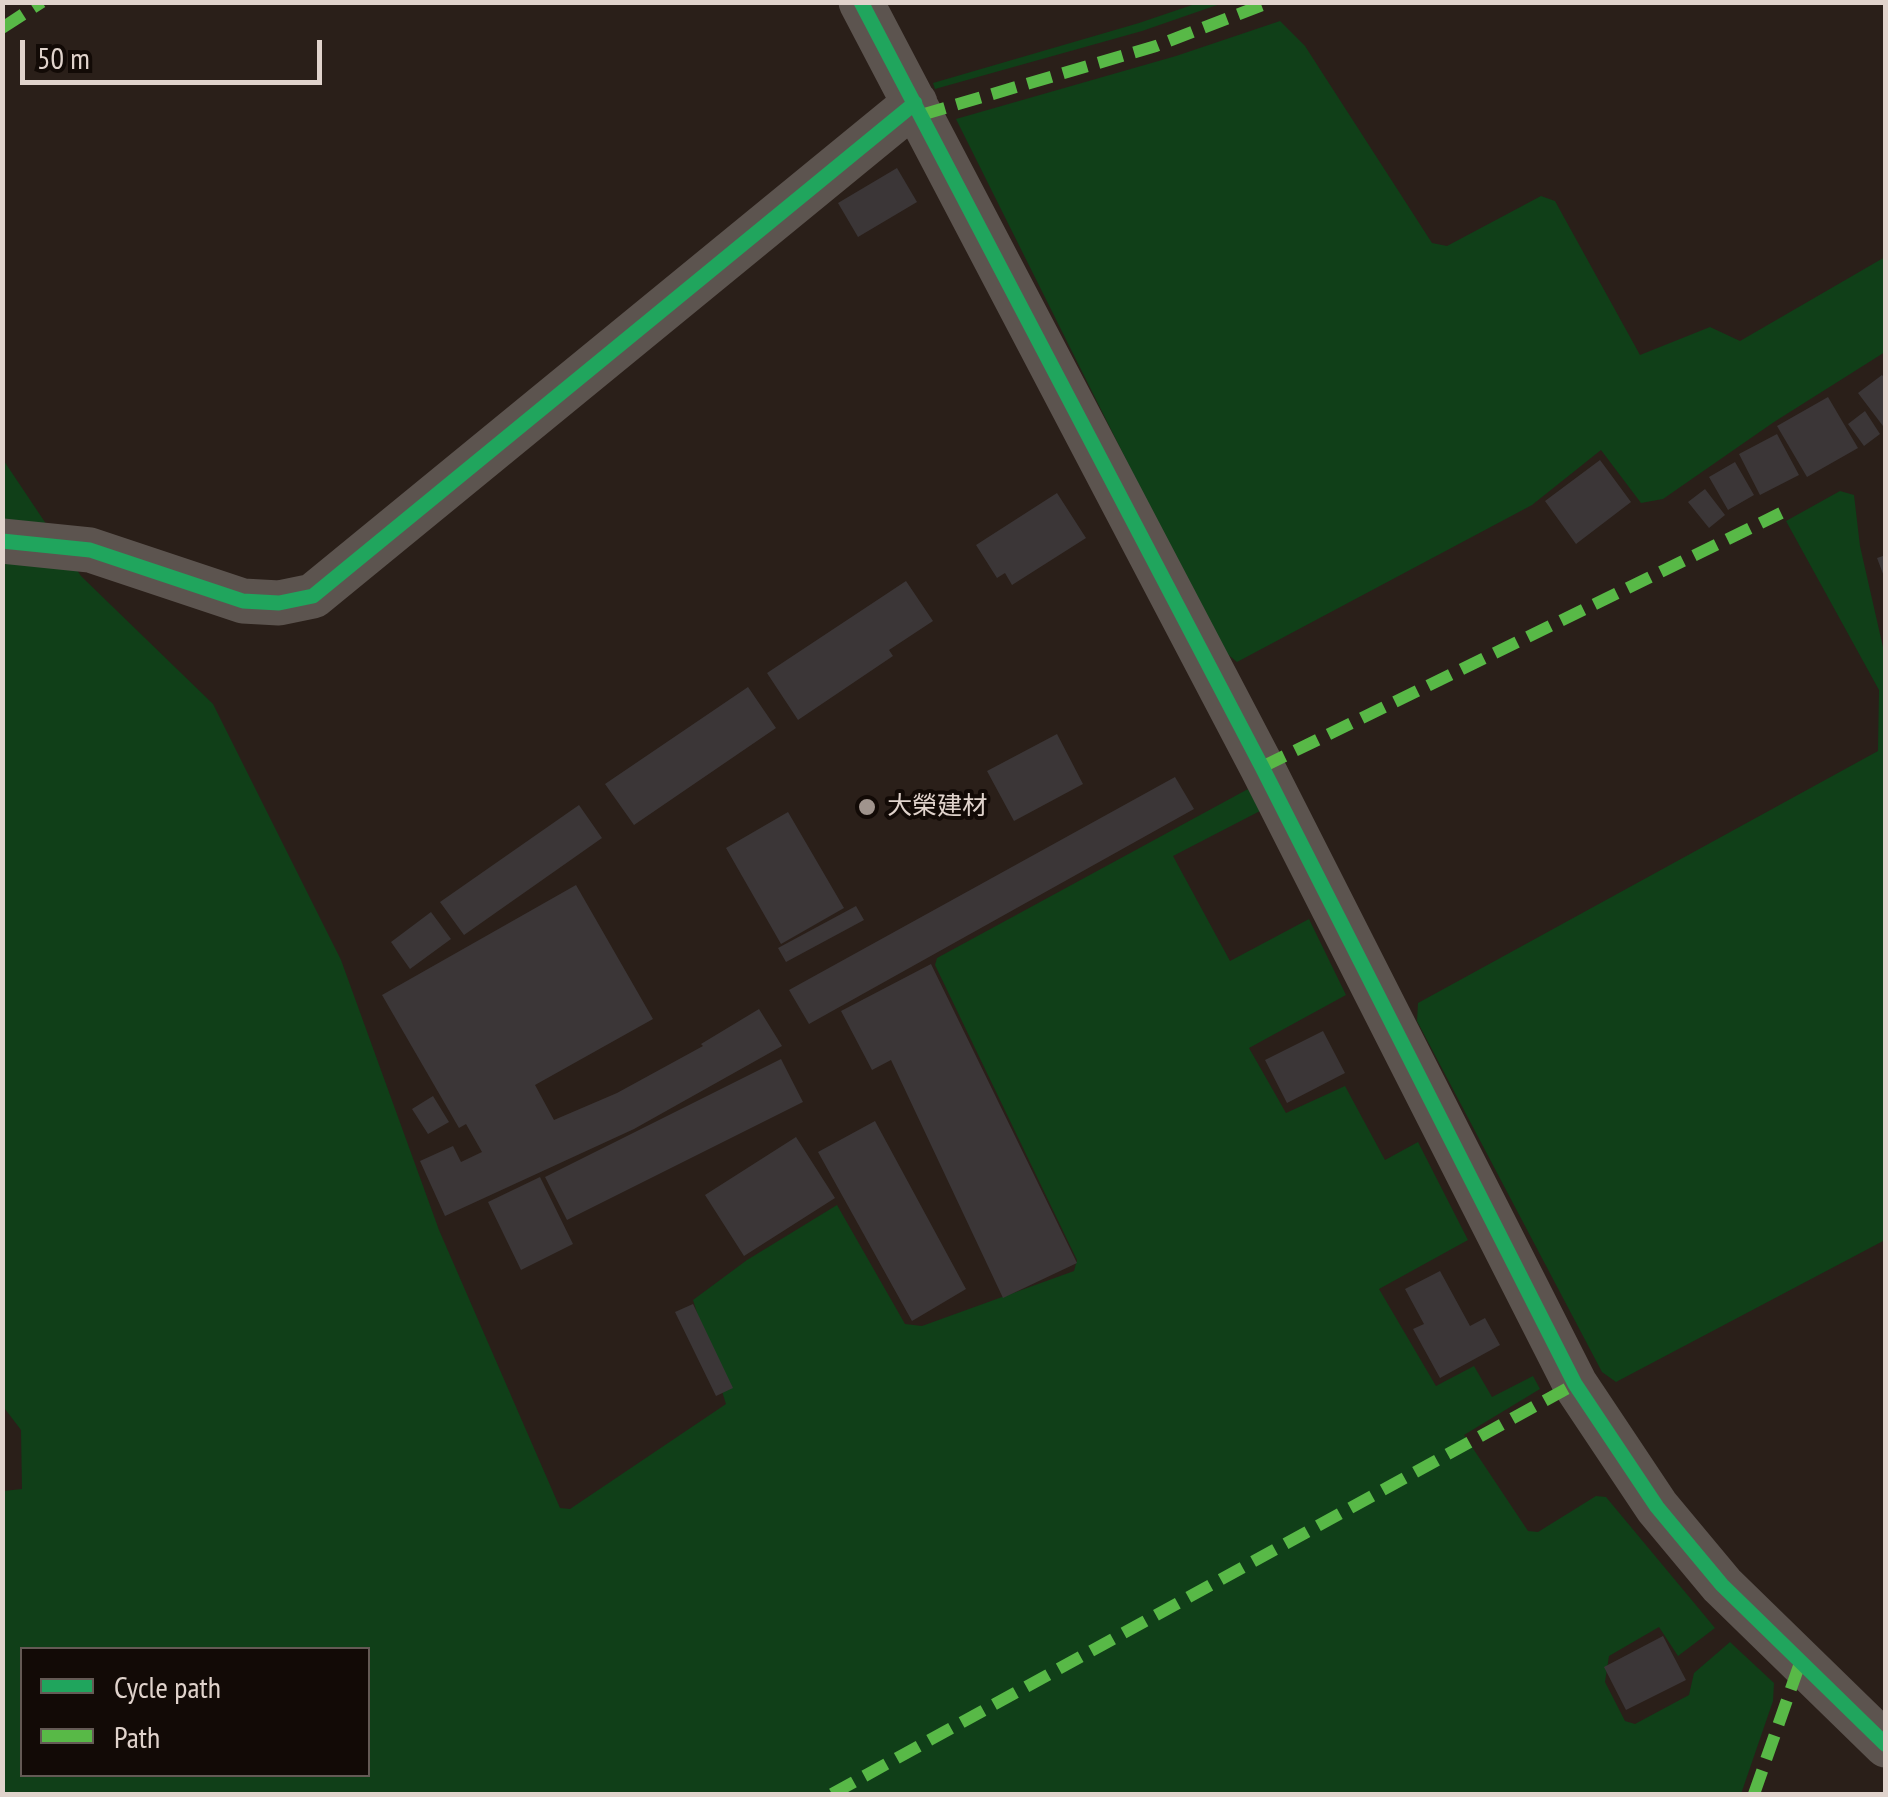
<!DOCTYPE html>
<html>
<head>
<meta charset="utf-8">
<style>
  body { margin:0 }
  #map { position:relative; width:1888px; height:1797px; overflow:hidden; background:#2a1f19; font-family:"PT Sans Narrow",sans-serif }
  canvas { display:block }
  .frame { position:absolute; inset:0; border:5px solid #e0d3cc; pointer-events:none }
  .legend { position:absolute; left:20px; top:1647px; width:350px; height:130px; box-sizing:border-box; background:#120a06; border:2px solid #645a55; margin:0; padding:12px 18px; list-style:none; font-size:30px; color:#e0d3cc }
  .legend li { display:flex; align-items:center; gap:20px; height:50px }
  .legend b { width:50px; border:2px solid #645a55 }
  .scale { position:absolute; left:20px; top:40px; width:302px; height:45px; box-sizing:border-box; border:5px solid #e0d3cc; border-top:0; padding-left:12px; font-size:30px; line-height:35px; white-space:nowrap; color:#e0d3cc; -webkit-text-stroke:8px #120a06; paint-order:stroke }
</style>
</head>
<body>
<div id="map">
<canvas width="1888" height="1797"></canvas>
<div class="frame"></div>
<ul class="legend">
<li><b style="height:12px;background:#20a55d"></b>Cycle path</li>
<li><b style="height:12px;background:#58b947"></b>Path</li>
</ul>
<div class="scale">50 m</div>
</div>
<script>
const g = document.querySelector('canvas').getContext('2d');
g.lineJoin = 'round';
function paint(path, color) { g.fillStyle = color; g.fill(path, 'evenodd'); }
const poly = rows => new Path2D(rows.map(r => 'M' + r).join(''));
function trace(path, color, width, dash) { g.strokeStyle = color; g.lineWidth = width; g.lineCap = dash ? 'butt' : 'round'; g.setLineDash(dash || []); g.stroke(path); }
function drawText(font, color, halo, rows, align = 'center') {
  g.font = font + ' "PT Sans Narrow","Noto Sans JP",sans-serif'; g.lineWidth = 8; g.setLineDash([]); g.textBaseline = 'middle'; g.strokeStyle = halo; g.fillStyle = color; for (const [text, x, y, turn = 0] of rows) {
    g.save(); g.translate(x, y); g.rotate((+turn || 0) * Math.PI / 180); g.textAlign = isNaN(turn) ? turn : align; if (halo) g.strokeText(text, 0, 0); g.fillText(text, 0, 0); g.restore();
  }
}
paint(poly([
  [1198,3,1223,3,1142,31,935,89,933,83,1139,23],
  [1280,21,1305,46,1432,243,1447,246,1541,196,1555,201,1640,355,1710,327,1740,341,1885,257,1885,352,1774,422,1663,499,1641,503,1601,450,1532,505,1237,662,1220,648,956,119,1176,56],
  [2,458,81,576,213,704,341,960,439,1230,560,1508,570,1509,726,1404,693,1300,747,1260,837,1205,905,1324,922,1326,1074,1271,1077,1260,935,965,937,958,1248,789,1260,811,1173,856,1230,961,1309,919,1346,995,1249,1048,1286,1113,1345,1086,1385,1160,1418,1142,1468,1240,1379,1289,1436,1386,1474,1366,1492,1397,1533,1376,1540,1389,1464,1435,1528,1531,1538,1532,1596,1496,1606,1497,1715,1628,1678,1656,1659,1627,1609,1656,1605,1682,1625,1721,1635,1724,1689,1695,1694,1673,1730,1642,1774,1683,1773,1701,1741,1794,3,1794,3,1491,22,1489,21,1430,2,1405],
  [22,1650,368,1650,368,1774,22,1774],
  [1840,491,1854,495,1860,546,1885,656,1885,1240,1616,1382,1602,1372,1417,1021,1418,1003,1878,751,1879,690,1786,521]
]), '#103f18');
paint(poly([
  [897,168,917,202,858,237,838,203],
  [1882,375,1886,380,1886,430,1858,393],
  [1828,397,1858,448,1807,477,1777,426],
  [1865,411,1880,434,1864,446,1848,424],
  [1777,434,1799,475,1760,495,1739,454],
  [1600,460,1631,502,1576,544,1545,501],
  [1735,462,1754,495,1728,510,1709,477],
  [1705,489,1725,515,1709,528,1688,502],
  [1057,493,1086,538,1012,585,1005,573,997,578,976,545],
  [1886,555,1886,579,1885,579,1877,558],
  [906,581,933,621,889,650,893,656,798,720,767,673],
  [748,687,776,728,634,825,605,784],
  [1057,734,1083,784,1014,821,987,771],
  [1175,777,1194,809,809,1024,789,990],
  [579,805,602,838,464,935,440,902],
  [788,812,844,908,781,944,726,848],
  [576,885,653,1019,535,1085,554,1120,617,1093,703,1046,701,1044,759,1009,782,1046,634,1129,445,1216,420,1161,453,1146,461,1162,482,1152,466,1124,459,1128,382,995],
  [856,906,864,920,786,962,778,948],
  [431,912,451,939,410,969,391,942],
  [931,964,1077,1263,1003,1298,891,1060,872,1070,841,1011],
  [1323,1031,1345,1073,1287,1103,1265,1060],
  [781,1059,803,1102,567,1220,545,1177],
  [433,1096,449,1122,428,1134,412,1109],
  [875,1121,966,1289,912,1321,818,1152],
  [796,1137,835,1198,744,1256,705,1195],
  [540,1177,573,1244,521,1270,488,1202],
  [1440,1271,1470,1326,1485,1318,1500,1345,1440,1378,1413,1329,1424,1324,1405,1289],
  [693,1304,733,1388,716,1396,675,1312],
  [1663,1636,1686,1680,1626,1710,1604,1667]
]), '#3b3637');
trace(poly([
  [861,2,1262,767,1575,1384,1657,1507,1722,1585,1886,1745],
  [2,541,90,550,243,601,279,603,313,596,915,103]
]), '#5c544f', 45);
trace(poly([
  [2,28,42,2],
  [921,115,1156,46,1270,2],
  [1262,767,1781,513],
  [832,1794,1575,1384],
  [1754,1794,1800,1663]
]), '#58b947', 12, [25, 12]);
trace(poly([
  [861,2,1262,767,1575,1384,1657,1507,1722,1585,1886,1745],
  [2,541,90,550,243,601,279,603,313,596,915,103]
]), '#20a55d', 15);
for (const [x, y, r, color] of [
  [867,807,10,"#a0948d"]
]) { const dot = new Path2D(); dot.arc(x, y, r, 0, 2 * Math.PI); g.fillStyle = color; g.fill(dot); trace(dot, '#120a06', 4); }
drawText('25px', '#e0d3cc', '#120a06', [
  ["大榮建材",887,807]
], 'left');
</script>
</body>
</html>
